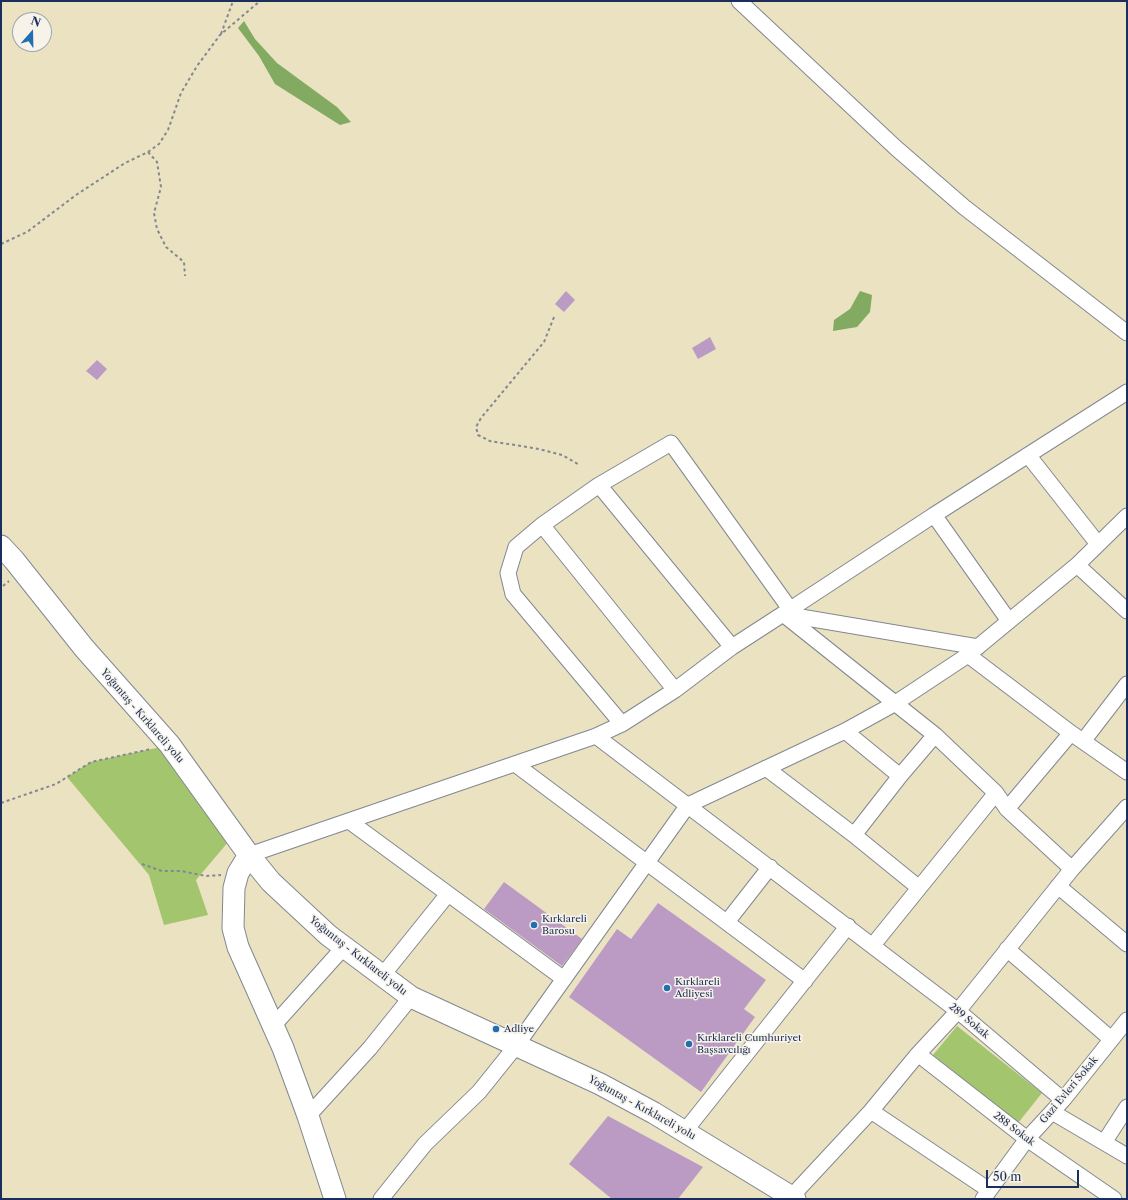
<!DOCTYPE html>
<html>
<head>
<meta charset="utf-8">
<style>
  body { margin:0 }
  #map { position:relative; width:1128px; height:1200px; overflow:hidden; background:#eae2c1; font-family:"Libre Caslon Text",serif }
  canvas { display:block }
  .frame { position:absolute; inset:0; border:2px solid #1b2f5e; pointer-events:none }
  .north { position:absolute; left:12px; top:12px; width:40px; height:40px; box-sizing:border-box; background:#f7f3e8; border:1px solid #9fa5b1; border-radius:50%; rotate:20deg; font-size:11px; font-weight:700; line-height:16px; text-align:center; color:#1b2f5e }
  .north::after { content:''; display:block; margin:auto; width:14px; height:18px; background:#1f6fb2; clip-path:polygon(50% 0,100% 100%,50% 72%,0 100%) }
  .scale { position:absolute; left:986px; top:1170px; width:93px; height:18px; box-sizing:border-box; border:2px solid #1b2f5e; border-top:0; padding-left:5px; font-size:12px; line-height:14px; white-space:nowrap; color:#1b2f5e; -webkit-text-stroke:3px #f7f3e8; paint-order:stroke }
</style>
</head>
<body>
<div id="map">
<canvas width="1128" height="1200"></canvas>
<div class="frame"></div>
<div class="north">N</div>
<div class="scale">50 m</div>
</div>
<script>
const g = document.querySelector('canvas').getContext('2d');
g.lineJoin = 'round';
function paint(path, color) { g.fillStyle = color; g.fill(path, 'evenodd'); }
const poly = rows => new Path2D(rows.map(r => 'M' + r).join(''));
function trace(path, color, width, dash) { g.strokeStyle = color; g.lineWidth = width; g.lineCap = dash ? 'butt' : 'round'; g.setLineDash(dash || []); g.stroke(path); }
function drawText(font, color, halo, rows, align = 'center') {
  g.font = font + ' "Libre Caslon Text",serif'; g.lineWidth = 3; g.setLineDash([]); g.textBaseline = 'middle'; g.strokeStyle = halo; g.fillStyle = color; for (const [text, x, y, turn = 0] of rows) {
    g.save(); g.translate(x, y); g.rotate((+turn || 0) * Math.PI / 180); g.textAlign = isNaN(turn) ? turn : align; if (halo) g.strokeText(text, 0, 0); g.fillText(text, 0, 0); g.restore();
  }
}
paint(poly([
  [161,747,229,841,196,880,208,915,164,925,149,875,67,777,91,762],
  [957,1026,1042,1093,1018,1123,933,1055]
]), '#a3c56e');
paint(poly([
  [244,21,255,39,277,63,337,107,351,122,340,125,275,84,259,56,238,28],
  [860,291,872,295,870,312,857,327,833,331,834,320,850,309]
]), '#82aa61');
paint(poly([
  [566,291,575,300,564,312,555,304],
  [710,337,716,349,698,359,692,348],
  [97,360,107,369,97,380,86,371],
  [504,882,582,939,562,966,484,909],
  [658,903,766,980,744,1009,755,1017,701,1092,569,997,617,929,631,939],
  [608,1116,703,1167,678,1199,612,1199,569,1164]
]), '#bb9bc4');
const street = poly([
  [739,1,896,148,964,207,1127,333],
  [1028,455,1098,544],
  [599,485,671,443,790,609],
  [934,515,1127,392],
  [542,525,675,690],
  [1077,565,1127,611],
  [1009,621,934,515,783,614,935,735,996,793,1007,809,1072,869],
  [968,655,1071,733,1127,772],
  [622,724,513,594,508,573,516,547,542,525,599,485,732,647],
  [845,731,900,776],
  [596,736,958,1011,1063,1100],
  [1084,740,1127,684],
  [515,764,805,981],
  [766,768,854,835],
  [1007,809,1071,733],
  [349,821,564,979],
  [249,855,596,736,622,724,675,690,732,647,783,614,978,647],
  [1058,886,1127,944],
  [918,887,854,835,900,776,935,735],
  [727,922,770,867],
  [873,945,996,793],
  [1007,949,1111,1039],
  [382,976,448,894],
  [273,1026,344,947],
  [918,1054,1027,1139,1114,1199],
  [871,1111,989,1190],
  [1052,1112,1127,1156],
  [308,1116,370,1048,411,997],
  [685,1131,848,926],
  [1105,1141,1127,1107],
  [791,1197,871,1111,918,1054,958,1011,1072,869,1127,807],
  [381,1199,425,1144,479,1092,516,1046,688,805,845,731,894,704,968,655,1077,565,1127,516],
  [983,1199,1027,1139,1063,1100,1127,1020]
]);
const secondary = poly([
  [1,546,14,560,84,648,170,745,249,855,271,882,328,935,411,997,600,1084,654,1113,795,1199],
  [249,855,238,873,234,888,233,928,238,947,283,1048,308,1116,335,1199]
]);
trace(street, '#828890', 17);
trace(secondary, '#828890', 23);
trace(poly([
  [221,34,233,1],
  [148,152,157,162,161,187,154,213,157,229,166,247,184,262,185,276],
  [1,244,27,232,76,195,125,163,148,152,159,144,168,130,181,93,197,66,220,35,260,1],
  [554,317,544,342,481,418,476,427,478,435,490,441,539,449,562,455,578,464],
  [3,586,9,581],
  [1,803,56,784,91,762,151,749],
  [142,864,162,871,181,871,206,876,221,875]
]), '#828890', 2, [3, 3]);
trace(street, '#fff', 15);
trace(secondary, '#fff', 21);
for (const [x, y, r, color] of [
  [534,925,4,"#1f6fb2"],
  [667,988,4,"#1f6fb2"],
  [496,1029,4,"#1f6fb2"],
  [689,1044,4,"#1f6fb2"]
]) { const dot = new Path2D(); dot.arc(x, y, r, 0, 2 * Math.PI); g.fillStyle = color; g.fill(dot); trace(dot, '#f7f3e8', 1.5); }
drawText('10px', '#1b2f5e', '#f7f3e8', [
  ["Yoğuntaş - Kırklareli yolu",142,716,49],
  ["Yoğuntaş - Kırklareli yolu",358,956,38],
  ["289 Sokak",969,1021,40],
  ["Gazi Evleri Sokak",1069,1090,-50],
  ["Yoğuntaş - Kırklareli yolu",642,1108,29],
  ["288 Sokak",1014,1129,37]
]);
drawText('10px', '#1b2f5e', '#f7f3e8', [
  ["Kırklareli",542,919],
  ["Barosu",542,931],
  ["Kırklareli",675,982],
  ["Adliyesi",675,994],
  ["Adliye",504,1029],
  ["Kırklareli Cumhuriyet",697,1038],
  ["Başsavcılığı",697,1050]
], 'left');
</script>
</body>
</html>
